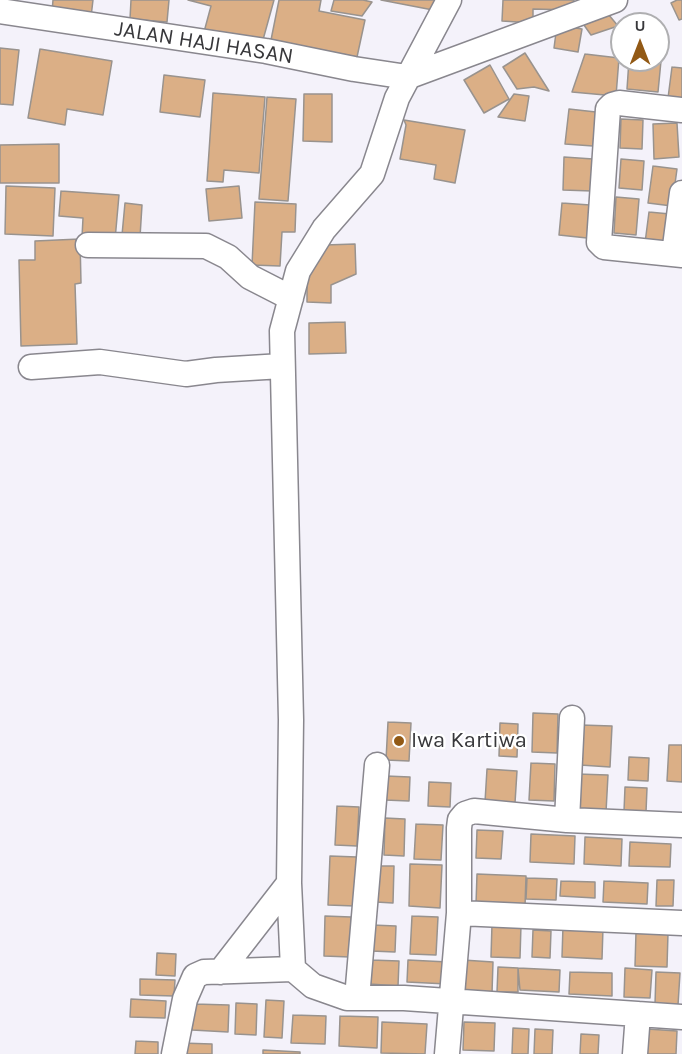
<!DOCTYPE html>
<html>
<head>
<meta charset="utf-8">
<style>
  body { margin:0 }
  #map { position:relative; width:682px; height:1054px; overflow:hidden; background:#f4f2fa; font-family:Karla,sans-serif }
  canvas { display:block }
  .north { position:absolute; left:610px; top:12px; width:60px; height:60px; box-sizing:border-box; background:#fff; border:2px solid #afafb1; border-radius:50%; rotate:0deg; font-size:16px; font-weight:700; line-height:24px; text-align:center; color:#38383b }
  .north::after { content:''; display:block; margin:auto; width:21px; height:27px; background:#925915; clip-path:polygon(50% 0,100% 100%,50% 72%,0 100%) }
</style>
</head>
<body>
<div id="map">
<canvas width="682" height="1054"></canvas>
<div class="north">U</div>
</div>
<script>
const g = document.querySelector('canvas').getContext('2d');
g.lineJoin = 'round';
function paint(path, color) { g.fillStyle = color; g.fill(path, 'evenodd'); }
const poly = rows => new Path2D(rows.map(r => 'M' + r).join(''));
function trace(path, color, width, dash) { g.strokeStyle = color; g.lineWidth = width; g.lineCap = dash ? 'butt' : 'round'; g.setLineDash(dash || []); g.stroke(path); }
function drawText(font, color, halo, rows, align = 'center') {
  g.font = font + ' Karla,sans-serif'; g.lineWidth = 4.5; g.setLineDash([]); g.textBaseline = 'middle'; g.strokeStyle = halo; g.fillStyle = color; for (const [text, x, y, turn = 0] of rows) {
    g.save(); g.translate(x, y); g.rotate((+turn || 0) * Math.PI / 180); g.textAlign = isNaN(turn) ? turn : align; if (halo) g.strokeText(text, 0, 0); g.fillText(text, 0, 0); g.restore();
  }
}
const building = poly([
  [53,0,93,0,91,17,52,12,53,0],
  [131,0,169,0,167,22,130,19,131,0],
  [188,0,274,0,261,47,204,32,211,6,188,0],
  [279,0,321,0,319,11,365,20,357,57,271,40,279,0],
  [334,0,363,0,372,2,362,16,331,11,334,0],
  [381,0,435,0,433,10,381,0],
  [503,0,574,0,573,10,533,9,533,23,502,21,503,0],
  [677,0,682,0,682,19,679,20,671,3,677,0],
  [604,9,618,26,591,35,579,18,604,9],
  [557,25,582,29,578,52,554,48,557,25],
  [0,48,19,50,13,105,0,104,0,48],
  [40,49,112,61,103,115,67,109,65,125,28,118,40,49],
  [525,53,549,91,534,87,517,89,503,67,525,53],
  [585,54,619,58,616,96,572,92,585,54],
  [629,60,661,61,658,92,627,89,629,60],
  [490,65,509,99,484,113,464,80,490,65],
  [672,67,682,68,682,100,668,98,672,67],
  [164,75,205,80,200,117,160,112,164,75],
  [213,93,265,97,259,173,224,170,223,182,207,181,213,93],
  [304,94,332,94,332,142,303,141,304,94],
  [514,94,529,96,525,121,498,117,514,94],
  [267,97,296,99,288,201,259,199,267,97],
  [569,109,596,112,593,146,565,144,569,109],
  [621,119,643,120,642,149,620,148,621,119],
  [404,120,465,130,455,183,434,179,436,165,400,159,406,125,404,120],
  [677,123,679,157,654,159,653,124,677,123],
  [59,144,59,183,0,183,0,145,59,144],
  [564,157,593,159,592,191,563,190,564,157],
  [621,159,644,161,642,190,619,188,621,159],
  [653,166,677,169,672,206,648,203,653,166],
  [6,186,55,188,53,236,5,234,6,186],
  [239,186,242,218,209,221,206,189,239,186],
  [61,191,119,195,115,240,82,237,83,218,59,216,61,191],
  [616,197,639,199,636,235,614,233,616,197],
  [255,202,296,204,295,232,282,232,280,266,252,265,255,202],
  [125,203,142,205,140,237,122,235,125,203],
  [562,203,590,205,587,238,559,235,562,203],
  [649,212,670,214,665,246,645,243,649,212],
  [80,239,81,283,75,284,77,344,21,346,19,260,35,260,35,241,80,239],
  [355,244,356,274,331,285,331,303,307,302,307,267,325,245,355,244],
  [345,322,346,353,309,354,309,323,345,322],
  [533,713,558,714,557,753,532,752,533,713],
  [388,722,411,723,409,761,386,760,388,722],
  [500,723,518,724,517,757,499,756,500,723],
  [581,725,612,726,610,767,580,765,581,725],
  [669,745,682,745,682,782,667,781,669,745],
  [629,757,649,758,648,781,628,780,629,757],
  [531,763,555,764,554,801,529,800,531,763],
  [487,769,517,771,515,803,485,802,487,769],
  [577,774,608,775,606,812,576,811,577,774],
  [386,776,410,777,409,801,385,800,386,776],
  [429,782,451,783,450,807,428,806,429,782],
  [625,787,647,788,646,812,624,811,625,787],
  [337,806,359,807,357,846,335,845,337,806],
  [385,818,405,819,404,856,384,855,385,818],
  [416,824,443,825,441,860,414,859,416,824],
  [477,830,503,831,501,859,476,858,477,830],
  [531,834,575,836,574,864,530,862,531,834],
  [585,837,622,839,621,866,584,864,585,837],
  [630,842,671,844,670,867,629,866,630,842],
  [330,856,357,857,355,906,328,905,330,856],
  [410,864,442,865,440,908,409,906,410,864],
  [378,866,394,866,393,903,376,902,378,866],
  [477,874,526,876,525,906,476,904,477,874],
  [527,878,557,879,556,900,526,899,527,878],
  [657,880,674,880,673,906,656,906,657,880],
  [561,881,595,882,595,898,560,896,561,881],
  [604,881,648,883,647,904,603,902,604,881],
  [325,916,351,917,350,957,324,956,325,916],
  [412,916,438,917,436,955,410,954,412,916],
  [492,924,521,925,520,958,491,957,492,924],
  [372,925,396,926,395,952,371,951,372,925],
  [563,926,603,928,602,959,562,957,563,926],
  [533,930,551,931,550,958,532,957,533,930],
  [636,932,668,933,667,967,635,966,636,932],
  [157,953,176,954,175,976,156,975,157,953],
  [371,960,399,961,398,986,370,984,371,960],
  [408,960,448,962,447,984,407,982,408,960],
  [463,960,493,962,492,993,462,991,463,960],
  [498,967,518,968,518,992,497,992,498,967],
  [518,968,560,970,559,992,520,990,518,968],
  [625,968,652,970,650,998,624,997,625,968],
  [570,972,612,973,612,996,569,994,570,972],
  [656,972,680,973,678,1005,655,1004,656,972],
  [140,979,175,980,174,996,140,995,140,979],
  [131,999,166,1001,165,1018,130,1017,131,999],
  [266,1000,284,1001,282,1038,264,1037,266,1000],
  [236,1003,257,1004,256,1035,235,1034,236,1003],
  [194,1004,229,1005,228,1032,192,1030,194,1004],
  [293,1015,326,1016,325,1044,291,1043,293,1015],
  [340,1016,378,1017,377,1048,339,1046,340,1016],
  [382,1022,427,1024,425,1054,381,1053,382,1022],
  [464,1022,495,1023,494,1051,463,1050,464,1022],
  [513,1028,529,1029,528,1054,512,1054,513,1028],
  [535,1029,553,1030,552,1054,534,1054,535,1029],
  [647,1029,677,1031,676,1054,646,1054,647,1029],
  [581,1034,599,1035,598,1054,580,1054,581,1034],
  [136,1041,158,1042,158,1054,135,1054,136,1041],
  [181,1043,212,1044,212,1054,180,1054,181,1043],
  [263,1050,300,1052,300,1054,263,1054,263,1050]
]);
paint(building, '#dbaf86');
trace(building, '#99938e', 1.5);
const street = poly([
  [449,0,397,98,372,174,324,229,298,271,282,331,291,720,289,883,293,969,313,986,347,998,404,998,682,1017],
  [0,11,266,51,354,69,407,77,615,0],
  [682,110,619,103,612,105,608,109,599,242,604,247,682,255],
  [88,245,206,246,228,257,250,277,291,298],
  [674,254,682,193],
  [31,367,100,362,186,374,216,370,282,366],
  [567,820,572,718],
  [459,913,682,923],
  [220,972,289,883],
  [357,998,377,765],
  [174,1054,185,999,195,976,204,972,293,969],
  [447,1054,459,913,459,828,460,820,465,814,474,811,567,820,682,825],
  [635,1054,638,1014]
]);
trace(street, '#89878e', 27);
trace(street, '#fff', 24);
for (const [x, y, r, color] of [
  [399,741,6,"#925915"]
]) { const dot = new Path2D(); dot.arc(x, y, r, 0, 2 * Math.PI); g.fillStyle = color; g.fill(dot); trace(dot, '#fff', 2); }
drawText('22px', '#38383b', '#fff', [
  ["JALAN HAJI HASAN",204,43,9]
]);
drawText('22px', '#38383b', '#fff', [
  ["Iwa Kartiwa",411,741]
], 'left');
</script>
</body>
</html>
